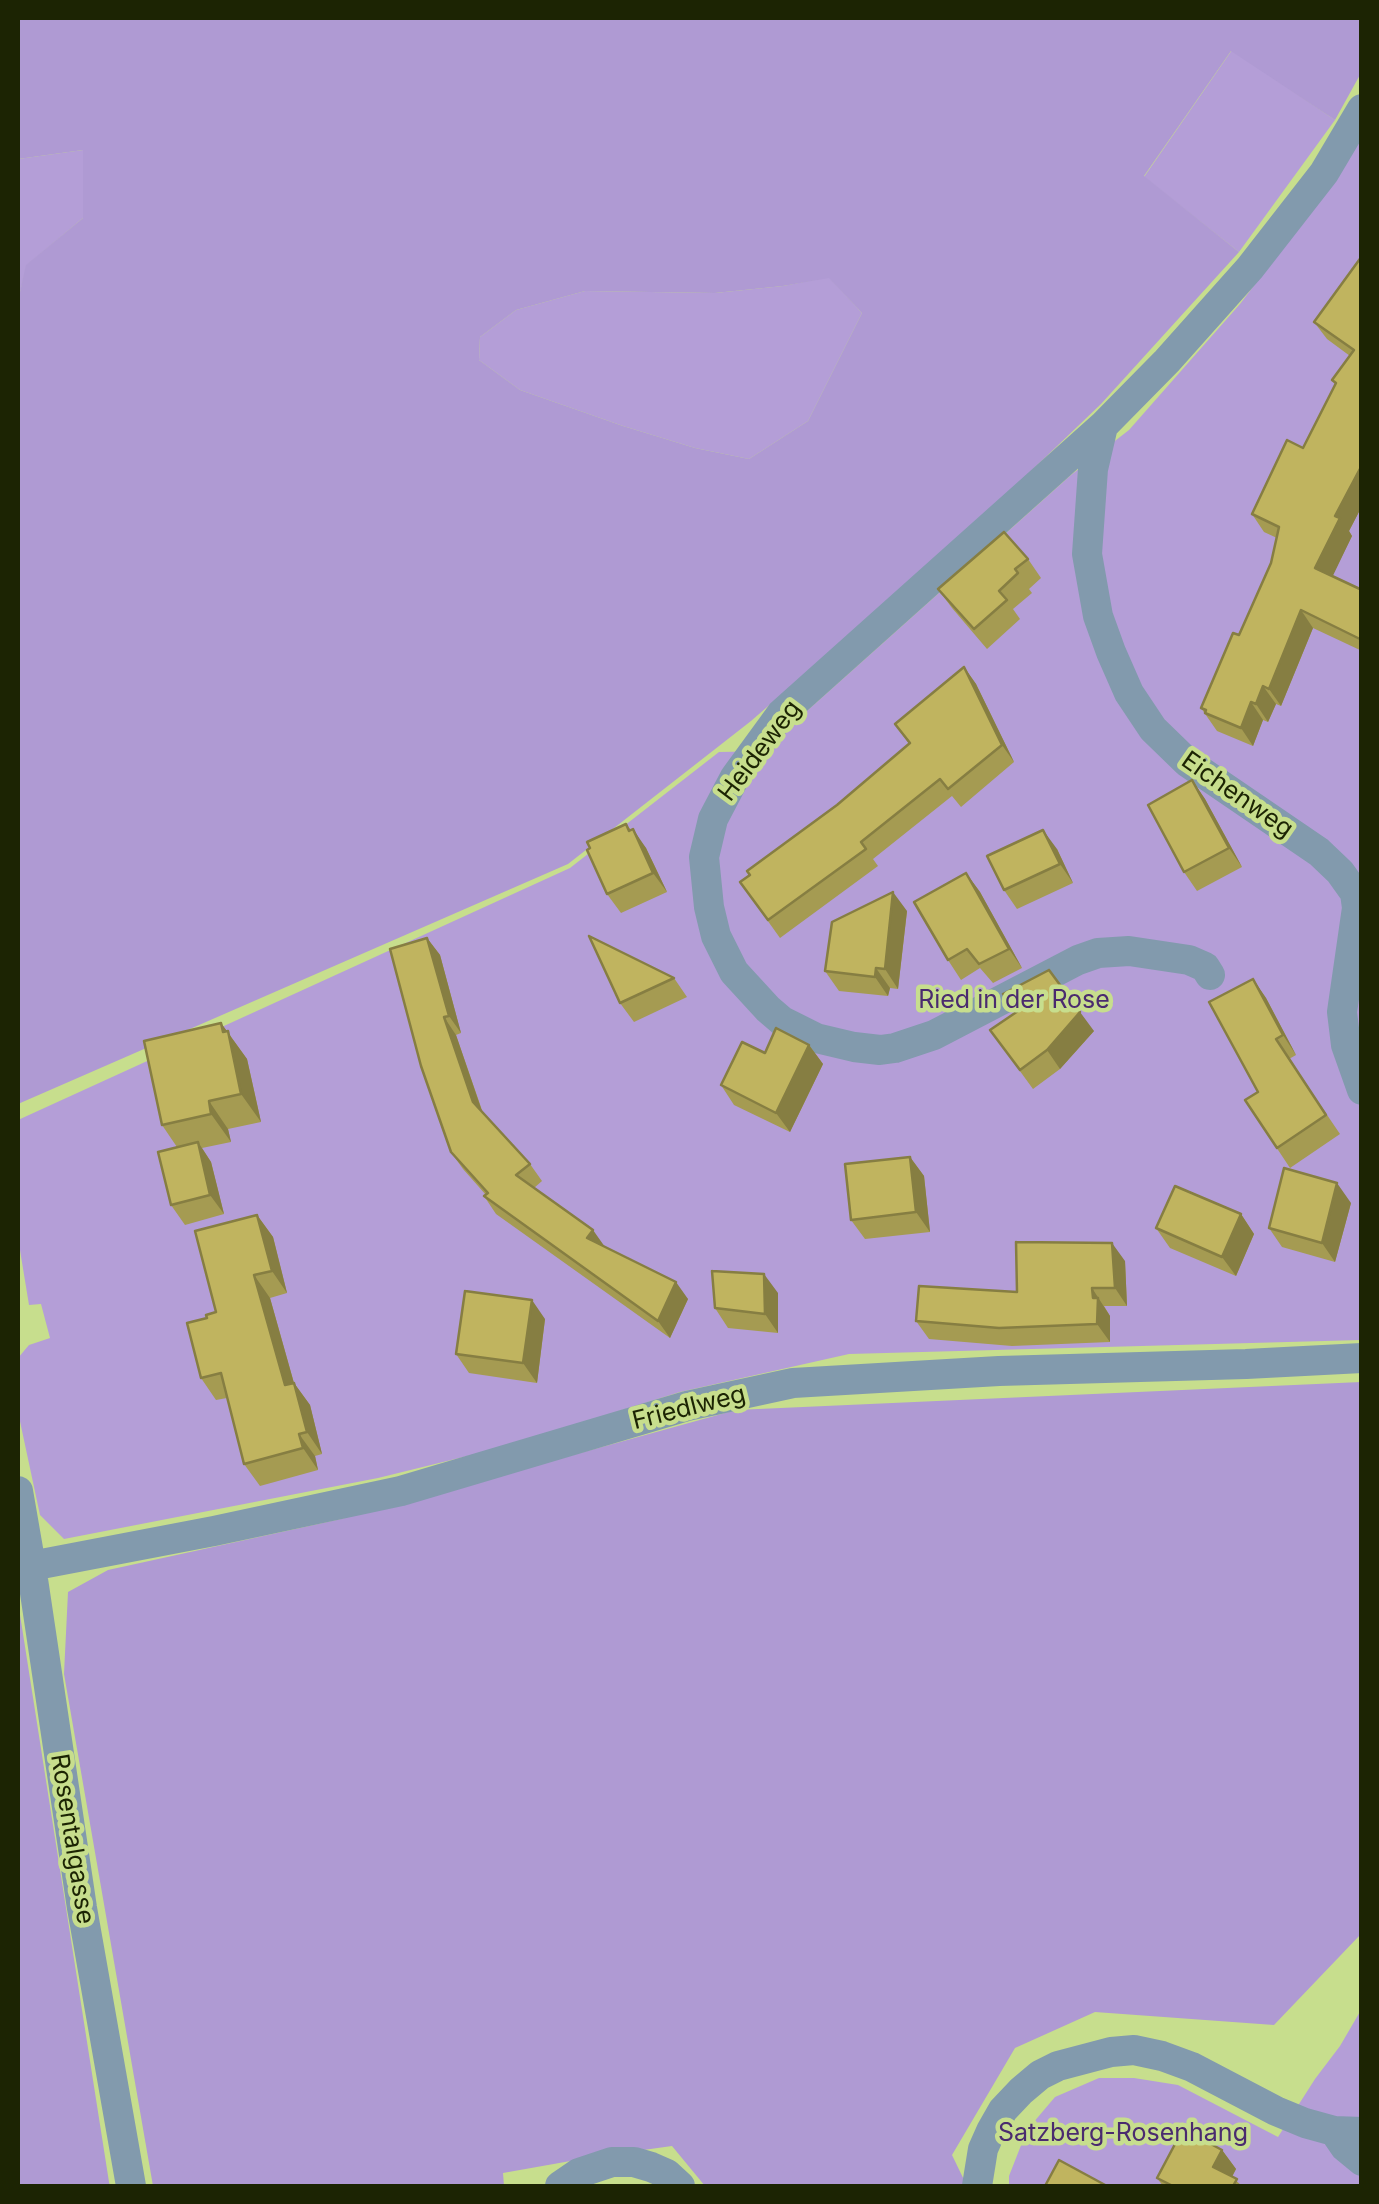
<!DOCTYPE html>
<html>
<head>
<meta charset="utf-8">
<style>
  body { margin:0 }
  #map { position:relative; width:1379px; height:2204px; overflow:hidden; background:#c7de8d; font-family:Inter,sans-serif }
  canvas { display:block }
  .frame { position:absolute; inset:0; border:20px solid #1c2403; pointer-events:none }
</style>
</head>
<body>
<div id="map">
<canvas width="1379" height="2204"></canvas>
<div class="frame"></div>
</div>
<script>
const g = document.querySelector('canvas').getContext('2d');
g.lineJoin = 'round';
function paint(path, color) { g.fillStyle = color; g.fill(path, 'evenodd'); }
const poly = rows => new Path2D(rows.map(r => 'M' + r).join(''));
function trace(path, color, width, dash) { g.strokeStyle = color; g.lineWidth = width; g.lineCap = dash ? 'butt' : 'round'; g.setLineDash(dash || []); g.stroke(path); }
function drawText(font, color, halo, rows, align = 'center') {
  g.font = font + ' Inter,sans-serif'; g.lineWidth = 9; g.setLineDash([]); g.textBaseline = 'middle'; g.strokeStyle = halo; g.fillStyle = color; for (const [text, x, y, turn = 0] of rows) {
    g.save(); g.translate(x, y); g.rotate((+turn || 0) * Math.PI / 180); g.textAlign = isNaN(turn) ? turn : align; if (halo) g.strokeText(text, 0, 0); g.fillText(text, 0, 0); g.restore();
  }
}
paint(poly([
  [1232,50,1335,120,1239,252,1144,177],
  [1361,135,1361,1340,849,1354,680,1392,500,1448,378,1478,64,1539,40,1515,18,1412,18,1358,29,1345,50,1338,41,1304,29,1305,18,1238,18,1120,570,868,719,752,771,751,780,735,1071,475,1129,430,1240,304,1346,164],
  [83,150,83,218,27,265,18,301,18,159],
  [829,277,862,313,808,421,749,459,695,448,623,426,520,390,479,360,480,337,516,310,585,291,715,293,783,286],
  [1361,2010,1361,2186,1009,2186,1009,2176,1027,2130,1055,2097,1099,2078,1134,2078,1178,2085,1278,2137,1315,2079,1340,2046]
]), '#b49ed7');
paint(poly([
  [18,18,1361,18,1361,73,1335,120,1231,51,1144,176,1239,252,1101,404,960,539,751,721,568,864,18,1104,18,301,26,265,83,218,83,150,18,159],
  [829,278,862,313,808,421,749,459,695,448,623,426,520,390,479,360,480,337,516,310,585,291,715,293,783,286],
  [1361,1382,1361,1934,1274,2025,1095,2012,1015,2048,952,2155,967,2186,705,2186,672,2146,593,2157,503,2173,504,2186,153,2186,64,1674,68,1592,108,1570,341,1519,736,1410],
  [18,1602,109,2182,110,2186,18,2186]
]), '#af9ad3');
trace(poly([
  [1362,109,1324,173,1250,268,1167,361,1103,426,1093,469,1087,554,1098,616,1111,652,1129,693,1153,729,1187,762,1319,852,1340,872,1355,893,1357,908,1342,1012,1346,1045,1362,1090],
  [1103,426,781,714,735,777,713,819,704,857,709,907,716,936,734,972,768,1009,782,1021,816,1038,854,1047,880,1050,895,1048,934,1035,1078,960,1098,953,1129,951,1189,960,1205,967,1210,975],
  [18,1491,31,1566,82,1908,131,2186],
  [31,1566,214,1531,401,1491,687,1406,793,1383,999,1371,1246,1364,1362,1358],
  [1334,2131,1345,2147,1362,2161],
  [560,2186,579,2173,612,2162,634,2162,651,2167,667,2174,680,2186],
  [977,2186,983,2149,991,2131,1003,2110,1021,2091,1040,2075,1058,2066,1111,2052,1134,2050,1162,2056,1192,2067,1276,2111,1305,2123,1334,2131,1362,2132]
]), '#829aad', 30);
paint(poly([
  [1362,256,1362,506,1349,531,1352,536,1332,576,1362,590,1362,651,1313,628,1281,706,1276,704,1268,722,1263,720,1253,746,1217,731,1201,708,1239,635,1271,563,1277,538,1264,532,1252,514,1303,448,1335,384,1332,380,1350,356,1327,339,1314,322],
  [1028,559,1041,578,1029,589,1032,593,1013,609,1020,619,987,649,952,608,938,589],
  [964,667,976,684,1014,762,961,807,952,796,873,859,878,866,780,938,740,882,837,805,909,744,895,724],
  [1192,780,1205,799,1242,867,1197,891,1184,872],
  [626,824,646,848,667,892,621,913,607,894],
  [1057,849,1073,883,1017,909,1004,890],
  [966,873,980,892,1022,968,993,983,980,968,961,980,948,960],
  [907,911,898,989,890,988,888,996,839,991,825,971],
  [427,938,440,955,461,1033,456,1035,483,1113,530,1164,542,1181,534,1188,605,1247,688,1299,670,1338,496,1214,484,1196,486,1195,463,1169,451,1152],
  [674,978,687,997,634,1022,620,1003],
  [1253,979,1266,998,1296,1055,1289,1059,1340,1134,1290,1168,1245,1100,1258,1092],
  [1003,994,1094,1031,1060,1069,1033,1089,990,1030,1016,1012],
  [221,1023,247,1059,261,1122,228,1129,231,1142,202,1148,211,1162,224,1214,185,1225,171,1205,177,1147,162,1125],
  [809,1045,823,1064,790,1132,734,1105,721,1085],
  [910,1157,924,1176,930,1232,865,1239,851,1220],
  [1351,1203,1335,1262,1282,1247,1269,1228],
  [1241,1214,1254,1234,1236,1276,1170,1248,1156,1228],
  [257,1215,273,1237,287,1293,270,1298,294,1383,310,1405,322,1454,315,1456,318,1470,260,1486,244,1464,227,1398,216,1400,201,1378,216,1312],
  [1125,1261,1127,1306,1104,1306,1110,1316,1110,1342,1012,1346,929,1339,916,1321],
  [778,1293,778,1333,728,1328,715,1308],
  [545,1319,537,1383,469,1373,456,1354],
  [1222,2150,1236,2169,1232,2177,1242,2186,1163,2186,1157,2178]
]), '#a59b52');
paint(poly([
  [1362,465,1362,506,1349,531,1352,536,1328,586,1315,568,1335,516],
  [1301,610,1313,628,1281,706,1269,689],
  [964,667,976,684,1014,762,1002,745],
  [1263,686,1276,704,1268,722,1256,704],
  [1251,702,1263,720,1253,746,1241,728],
  [1192,780,1205,799,1242,867,1229,848],
  [633,829,646,848,667,892,653,873],
  [1043,830,1057,849,1073,883,1060,864],
  [966,873,980,892,1022,968,1009,949],
  [893,892,907,911,898,989,885,969],
  [427,938,440,955,461,1033,449,1016],
  [876,968,890,988,888,996,875,977],
  [1253,979,1266,998,1296,1055,1283,1035],
  [1080,1012,1094,1031,1060,1069,1047,1050],
  [444,1017,456,1035,485,1120,473,1102],
  [221,1023,247,1059,261,1122,241,1094],
  [809,1045,823,1064,790,1132,776,1113],
  [209,1101,228,1129,231,1142,211,1114],
  [198,1142,211,1162,224,1214,210,1195],
  [910,1157,924,1176,930,1232,916,1212],
  [1337,1183,1351,1203,1335,1262,1322,1243],
  [1241,1214,1254,1234,1236,1276,1222,1257],
  [257,1215,273,1237,287,1293,272,1271],
  [593,1230,605,1247,587,1238],
  [1112,1243,1125,1261,1127,1306,1115,1288],
  [764,1274,778,1293,778,1333,765,1314],
  [254,1275,270,1298,297,1394,294,1383,310,1405,322,1454,307,1432,285,1385],
  [676,1282,688,1299,670,1338,658,1321],
  [1092,1288,1110,1316,1110,1342,1097,1324],
  [532,1300,545,1319,537,1383,523,1363],
  [299,1434,315,1456,318,1470,303,1448],
  [1222,2150,1236,2169,1227,2186,1213,2167]
]), '#867e42');
const building = poly([
  [1362,256,1362,465,1335,516,1340,518,1315,568,1362,590,1362,640,1301,610,1269,689,1263,686,1256,704,1251,702,1241,728,1205,713,1206,710,1201,708,1233,633,1239,635,1271,563,1279,527,1252,514,1287,440,1303,448,1336,383,1332,380,1354,350,1314,322,1362,256],
  [1004,532,1028,559,1015,569,1018,573,999,591,1007,600,974,629,938,589,1004,532],
  [964,667,1002,745,948,789,940,779,861,842,866,849,768,920,740,882,750,875,747,871,837,805,910,743,895,724,964,667],
  [1192,780,1229,848,1184,872,1148,805,1192,780],
  [626,824,629,831,633,829,653,873,607,894,587,850,590,848,587,842,626,824],
  [1043,830,1060,864,1004,890,987,856,1043,830],
  [966,873,1009,949,979,964,967,949,948,960,914,902,966,873],
  [893,892,885,969,876,968,875,977,825,971,832,922,893,892],
  [589,936,674,978,620,1003,589,936],
  [427,938,449,1016,444,1017,473,1102,530,1164,516,1175,593,1230,587,1238,676,1282,658,1321,484,1196,488,1193,451,1152,421,1066,390,949,427,938],
  [1049,970,1080,1012,1047,1050,1020,1070,990,1030,1018,1011,1003,994,1049,970],
  [1253,979,1283,1035,1276,1039,1326,1115,1277,1148,1245,1100,1258,1092,1209,1002,1253,979],
  [221,1023,223,1032,228,1031,241,1094,209,1101,211,1114,162,1125,144,1041,221,1023],
  [776,1028,809,1045,776,1113,721,1085,742,1042,765,1053,776,1028],
  [198,1142,210,1195,171,1205,158,1152,198,1142],
  [910,1157,916,1212,851,1220,845,1164,910,1157],
  [1284,1168,1337,1183,1322,1243,1269,1228,1284,1168],
  [1175,1186,1241,1214,1222,1257,1156,1228,1175,1186],
  [257,1215,272,1271,254,1275,285,1385,294,1383,307,1432,299,1434,303,1448,244,1464,221,1373,201,1378,187,1323,207,1318,206,1315,216,1312,195,1231,257,1215],
  [1016,1242,1112,1243,1115,1288,1092,1288,1093,1298,1098,1298,1097,1324,999,1328,916,1321,919,1286,1017,1292,1016,1242],
  [712,1271,764,1274,765,1314,715,1308,712,1271],
  [465,1291,532,1300,523,1363,456,1354,465,1291],
  [1183,2129,1222,2150,1213,2167,1237,2179,1233,2186,1173,2186,1157,2178,1183,2129],
  [1059,2160,1107,2186,1045,2186,1059,2160]
]);
paint(building, '#c0b45f');
trace(building, '#867e42', 2.5);
drawText('25px', '#1c2403', '#c7de8d', [
  ["Heideweg",760,751,-53],
  ["Eichenweg",1237,795,35],
  ["Friedlweg",689,1408,-14],
  ["Rosentalgasse",72,1839,81]
]);
drawText('25px', '#4a2b6f', '#c7de8d', [
  ["Ried in der Rose",1014,1000],
  ["Satzberg-Rosenhang",1123,2133]
]);
</script>
</body>
</html>
